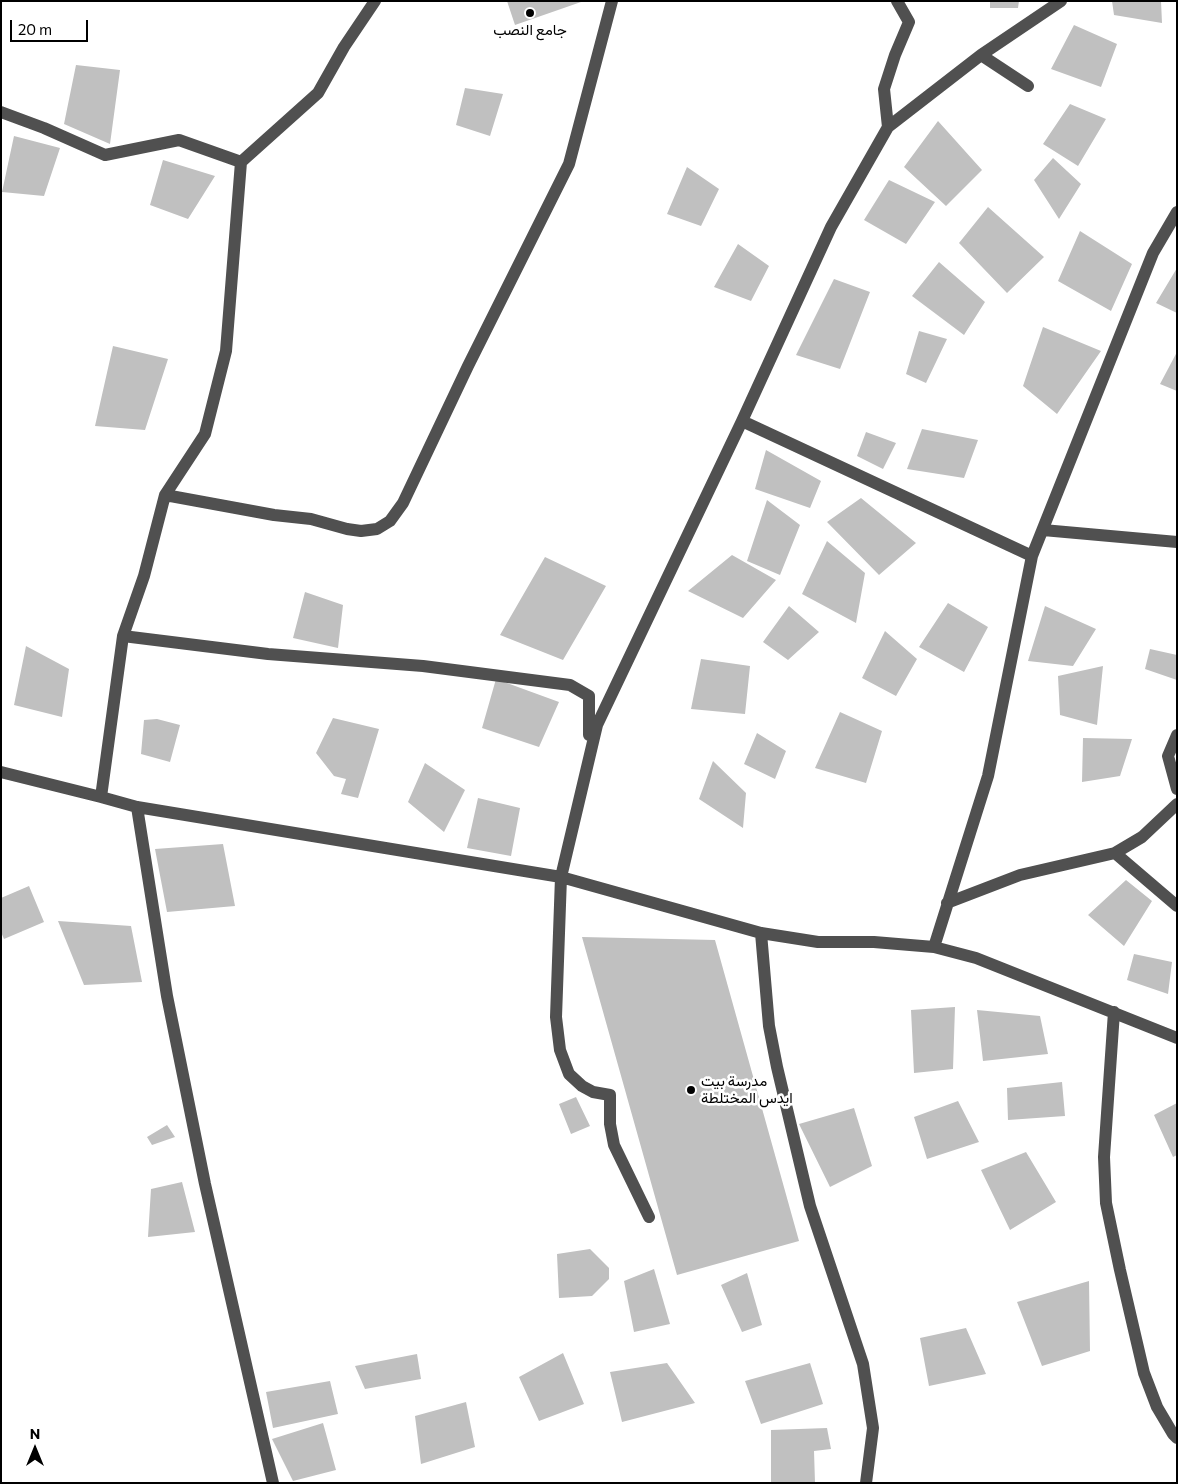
<!DOCTYPE html>
<html>
<head>
<meta charset="utf-8">
<style>
  body { margin:0 }
  #map { position:relative; width:1178px; height:1484px; overflow:hidden; background:#fff; font-family:Commissioner,sans-serif }
  canvas { display:block }
  .frame { position:absolute; inset:0; border:2px solid #000; pointer-events:none }
  .north { position:absolute; left:10px; top:1424px; width:50px; height:50px; -webkit-text-stroke:4px #fff; paint-order:stroke; rotate:0deg; font-size:14px; font-weight:700; line-height:20px; text-align:center; color:#000 }
  .north::after { content:''; display:block; margin:auto; width:18px; height:22px; background:#000; clip-path:polygon(50% 0,100% 100%,50% 72%,0 100%) }
  .scale { position:absolute; left:10px; top:20px; width:78px; height:22px; box-sizing:border-box; border:2px solid #000; border-top:0; padding-left:6px; font-size:15px; line-height:18px; white-space:nowrap; color:#000; -webkit-text-stroke:4px #fff; paint-order:stroke }
</style>
</head>
<body>
<div id="map">
<canvas width="1178" height="1484"></canvas>
<div class="frame"></div>
<div class="north">N</div>
<div class="scale">20 m</div>
</div>
<script>
const g = document.querySelector('canvas').getContext('2d');
g.lineJoin = 'round';
function paint(path, color) { g.fillStyle = color; g.fill(path, 'evenodd'); }
const poly = rows => new Path2D(rows.map(r => 'M' + r).join(''));
function trace(path, color, width, dash) { g.strokeStyle = color; g.lineWidth = width; g.lineCap = dash ? 'butt' : 'round'; g.setLineDash(dash || []); g.stroke(path); }
function drawText(font, color, halo, rows, align = 'center') {
  g.font = font + ' Commissioner,Vazirmatn,sans-serif'; g.lineWidth = 5; g.setLineDash([]); g.textBaseline = 'middle'; g.strokeStyle = halo; g.fillStyle = color; for (const [text, x, y, turn = 0] of rows) {
    g.save(); g.translate(x, y); g.rotate((+turn || 0) * Math.PI / 180); g.textAlign = isNaN(turn) ? turn : align; if (halo) g.strokeText(text, 0, 0); g.fillText(text, 0, 0); g.restore();
  }
}
paint(poly([
  [507,1,581,1,581,2,515,25],
  [990,1,1019,1,1018,8,990,8],
  [1112,1,1161,1,1162,23,1114,15],
  [1074,25,1117,44,1101,87,1051,69],
  [76,65,120,70,110,144,64,124],
  [465,88,503,94,490,136,456,125],
  [1070,104,1106,119,1078,166,1043,144],
  [938,121,982,170,946,206,904,167],
  [14,136,60,148,44,196,2,192],
  [1053,158,1081,184,1059,219,1034,180],
  [163,160,215,176,188,219,150,205],
  [687,167,719,189,701,226,667,214],
  [889,180,935,202,906,244,864,220],
  [988,207,1044,257,1007,293,959,243],
  [1080,231,1132,264,1111,311,1058,281],
  [738,244,769,266,751,301,714,287],
  [939,262,985,302,964,335,912,296],
  [1177,268,1177,313,1156,303],
  [834,279,870,292,840,369,796,355],
  [1043,327,1101,351,1057,414,1023,386],
  [919,331,947,339,926,383,906,374],
  [113,346,168,359,145,430,95,426],
  [1177,352,1177,391,1160,384],
  [922,429,978,440,964,478,907,469],
  [866,432,896,443,883,469,857,456],
  [766,450,821,481,810,508,755,489],
  [861,498,916,543,879,575,827,522],
  [767,500,800,525,780,575,747,561],
  [827,541,865,573,856,623,802,594],
  [732,555,776,580,743,618,688,591],
  [545,557,606,586,563,660,500,635],
  [305,592,343,605,338,648,293,638],
  [948,603,988,627,964,672,919,647],
  [789,606,819,632,788,660,763,642],
  [1045,606,1096,629,1073,666,1028,661],
  [885,631,917,659,896,696,862,678],
  [26,646,69,669,62,717,14,705],
  [1150,649,1177,655,1177,680,1145,669],
  [701,659,750,666,745,714,691,709],
  [1103,666,1097,725,1060,715,1058,676],
  [496,679,559,702,539,747,482,728],
  [840,712,882,731,866,783,815,768],
  [333,718,379,729,358,798,341,794,346,779,334,776,316,753],
  [157,719,180,725,170,762,141,754,144,720],
  [757,733,786,751,775,779,744,764],
  [1083,738,1132,739,1120,776,1082,782],
  [713,761,746,793,743,828,699,799],
  [425,763,465,790,444,832,408,802],
  [478,798,520,808,511,856,467,848],
  [223,844,235,906,167,912,155,849],
  [1126,880,1152,901,1124,946,1088,915],
  [29,886,44,922,4,939,1,932,1,898],
  [58,921,131,926,142,982,84,985],
  [582,937,715,940,799,1241,677,1275],
  [1134,954,1172,962,1168,994,1127,980],
  [955,1007,953,1069,914,1073,911,1010],
  [977,1010,1040,1016,1048,1054,983,1061],
  [1062,1082,1065,1116,1008,1120,1007,1088],
  [576,1097,590,1126,571,1134,559,1104],
  [958,1101,979,1142,927,1159,914,1117],
  [1177,1103,1177,1155,1173,1157,1154,1115],
  [854,1108,872,1166,830,1187,799,1124],
  [167,1125,175,1137,152,1145,147,1137],
  [1026,1152,1056,1202,1010,1230,981,1170],
  [182,1182,195,1232,148,1237,151,1189],
  [590,1249,609,1268,609,1279,592,1296,559,1298,557,1254],
  [654,1269,670,1324,634,1332,624,1281],
  [747,1273,762,1325,742,1332,721,1285],
  [1089,1281,1090,1351,1042,1366,1017,1302],
  [966,1328,986,1374,929,1386,920,1338],
  [563,1353,584,1404,539,1421,519,1377],
  [417,1354,421,1379,365,1389,355,1366],
  [667,1363,695,1403,622,1422,610,1372],
  [810,1363,823,1404,761,1424,745,1381],
  [330,1381,338,1414,273,1428,266,1392],
  [466,1402,475,1447,421,1464,415,1416],
  [323,1423,336,1470,293,1481,272,1439],
  [827,1428,831,1449,814,1451,815,1483,771,1483,771,1430]
]), '#c0c0c0');
trace(poly([
  [981,55,1028,86],
  [1,112,44,128,105,155,179,140,241,162],
  [888,127,981,55,1061,1],
  [742,421,1032,556],
  [165,495,274,515,311,519,347,529,361,531,377,529,390,521,403,503,468,366,569,164,612,1],
  [1043,530,1177,542],
  [123,636,268,654,423,666,570,685,589,696,589,735,590,733],
  [1177,735,1168,756,1177,789],
  [1,772,101,797,137,807,561,877,761,933,818,942,874,942,934,947,988,776,1032,556,1153,253,1177,212],
  [101,797,123,636,144,576,165,495,205,434,226,351,241,162,318,93,344,47,375,1],
  [137,807,167,996,205,1184,273,1483],
  [1115,853,1142,837,1177,804],
  [947,903,1020,875,1115,853,1177,906],
  [761,933,769,1026,777,1067,810,1206,863,1364,873,1428,866,1483],
  [934,947,976,958,1177,1038],
  [1114,1012,1104,1157,1106,1203,1120,1270,1144,1373,1157,1407,1173,1434,1177,1438],
  [649,1217,614,1145,610,1124,610,1095,593,1092,582,1086,569,1074,560,1050,556,1017,561,877,597,725,742,421,831,227,888,127,884,89,895,55,909,22,897,1]
]), '#505050', 12);
for (const [x, y, r, color] of [
  [530,13,5,"#000"],
  [691,1090,5,"#000"]
]) { const dot = new Path2D(); dot.arc(x, y, r, 0, 2 * Math.PI); g.fillStyle = color; g.fill(dot); trace(dot, '#fff', 2); }
drawText('15px', '#000', '#fff', [
  ["جامع النصب",530,30],
  ["مدرسة بيت",701,1081,"left"],
  ["ايدس المختلطة",701,1098,"left"]
]);
</script>
</body>
</html>
